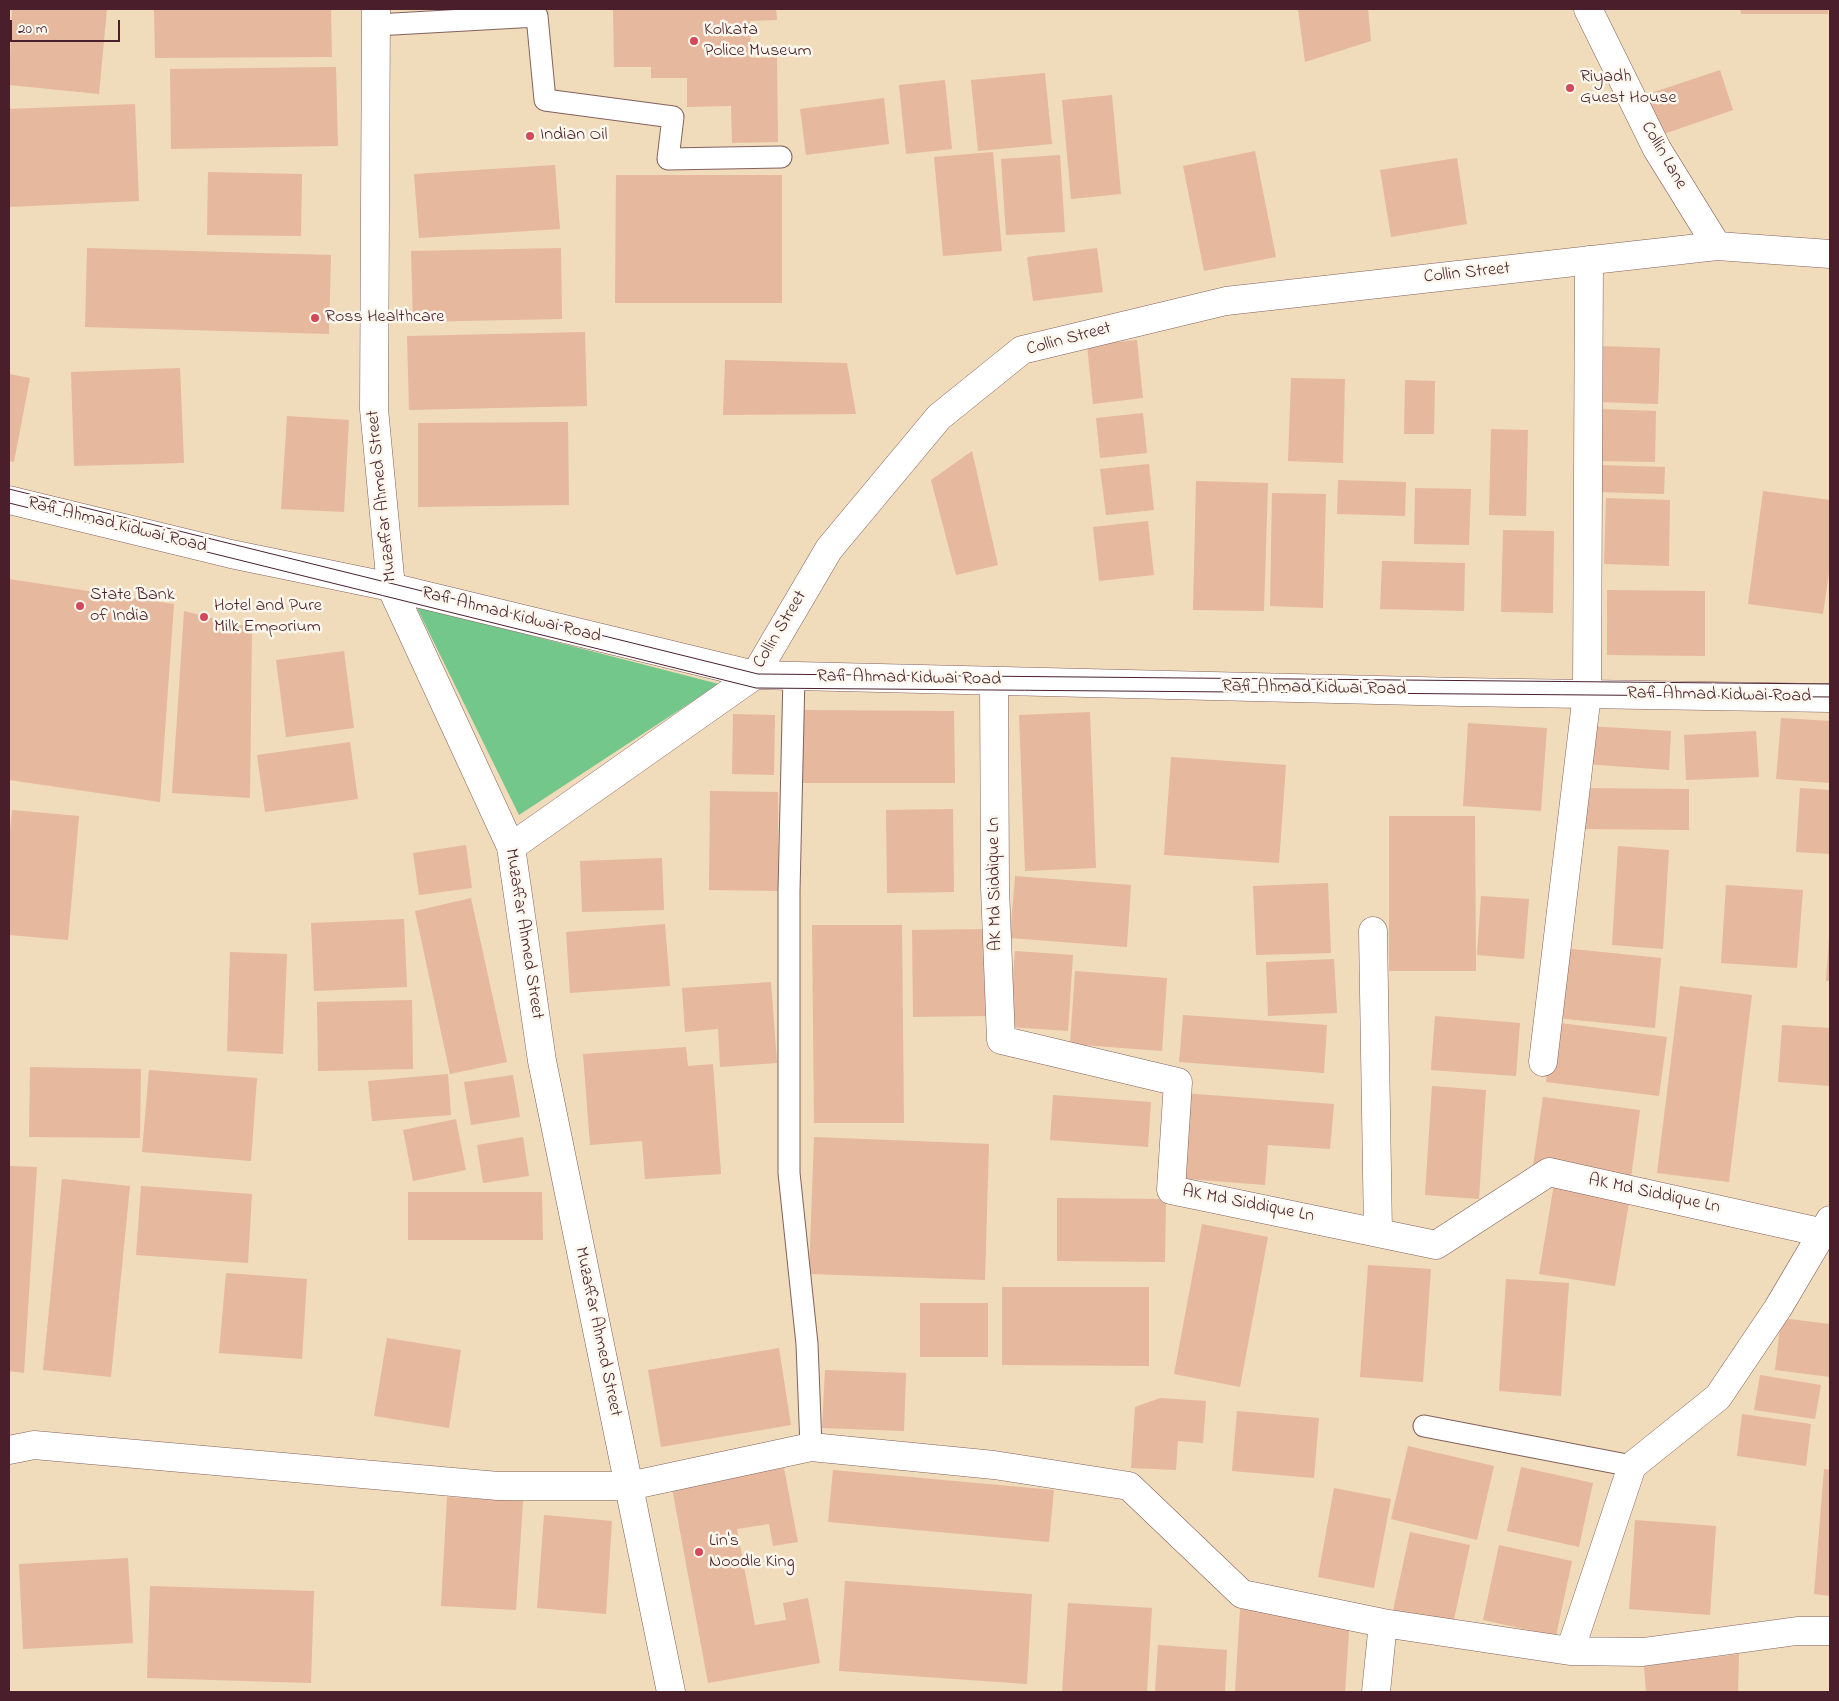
<!DOCTYPE html>
<html>
<head>
<meta charset="utf-8">
<style>
  body { margin:0 }
  #map { position:relative; width:1839px; height:1701px; overflow:hidden; background:#f0dbba; font-family:"Indie Flower",sans-serif }
  canvas { display:block }
  .frame { position:absolute; inset:0; border:10px solid #4a1f2b; pointer-events:none }
  .scale { position:absolute; left:10px; top:20px; width:110px; height:22px; box-sizing:border-box; border:2px solid #4a1f2b; border-top:0; padding-left:6px; font-size:15px; line-height:18px; white-space:nowrap; color:#4a1f2b; -webkit-text-stroke:4px #fbf7ec; paint-order:stroke }
</style>
</head>
<body>
<div id="map">
<canvas width="1839" height="1701"></canvas>
<div class="frame"></div>
<div class="scale">20 m</div>
</div>
<script>
const g = document.querySelector('canvas').getContext('2d');
g.lineJoin = 'round';
function paint(path, color) { g.fillStyle = color; g.fill(path, 'evenodd'); }
const poly = rows => new Path2D(rows.map(r => 'M' + r).join(''));
function trace(path, color, width, dash) { g.strokeStyle = color; g.lineWidth = width; g.lineCap = dash ? 'butt' : 'round'; g.setLineDash(dash || []); g.stroke(path); }
function drawText(font, color, halo, rows, align = 'center') {
  g.font = font + ' "Indie Flower",sans-serif'; g.lineWidth = 5; g.setLineDash([]); g.textBaseline = 'middle'; g.strokeStyle = halo; g.fillStyle = color; for (const [text, x, y, turn = 0] of rows) {
    g.save(); g.translate(x, y); g.rotate((+turn || 0) * Math.PI / 180); g.textAlign = isNaN(turn) ? turn : align; if (halo) g.strokeText(text, 0, 0); g.fillText(text, 0, 0); g.restore();
  }
}
paint(poly([
  [416,606,719,684,519,815]
]), '#73c78b');
paint(poly([
  [12,9,107,9,99,94,9,85],
  [154,9,331,9,332,57,155,58],
  [613,9,776,9,777,20,750,21,751,58,777,57,778,142,732,143,731,106,687,107,687,78,651,78,651,67,614,67],
  [1298,9,1368,9,1371,41,1305,62],
  [1740,9,1828,9,1828,14,1741,14],
  [336,67,338,146,171,149,170,69],
  [1720,70,1733,110,1658,136,1645,95],
  [1045,73,1052,144,978,151,971,80],
  [945,80,952,149,906,154,899,85],
  [1112,95,1121,194,1071,199,1062,100],
  [884,98,889,144,806,155,800,109],
  [135,104,139,201,9,207,9,109],
  [1255,151,1276,257,1204,271,1183,166],
  [993,152,1002,251,943,256,934,157],
  [1060,155,1065,232,1006,235,1001,159],
  [1457,158,1467,224,1391,237,1380,170],
  [555,165,560,229,419,238,414,174],
  [208,172,302,174,301,236,207,235],
  [616,175,782,175,782,303,615,303],
  [87,248,331,255,329,334,85,327],
  [561,248,562,319,413,322,411,251],
  [1097,248,1103,292,1033,301,1027,257],
  [585,332,587,406,409,410,407,336],
  [1137,340,1143,398,1093,404,1087,345],
  [1598,346,1660,348,1658,404,1597,402],
  [725,360,847,363,856,414,723,415],
  [180,368,184,463,74,466,71,372],
  [9,374,30,378,14,462,9,461],
  [1291,378,1345,379,1343,463,1288,461],
  [1405,380,1435,381,1434,434,1404,434],
  [1599,409,1656,411,1655,462,1598,461],
  [1143,413,1147,453,1100,458,1096,418],
  [287,416,349,420,344,512,281,509],
  [568,422,569,505,418,507,418,423],
  [1491,429,1528,430,1526,516,1489,515],
  [972,451,998,565,956,575,931,480],
  [1149,464,1154,510,1106,515,1100,469],
  [1598,465,1665,467,1664,494,1597,492],
  [1338,480,1406,482,1405,516,1337,514],
  [1196,481,1268,483,1264,611,1193,610],
  [1415,488,1471,489,1469,545,1414,544],
  [1763,491,1830,500,1830,565,1823,614,1748,604],
  [1272,493,1326,494,1323,608,1270,606],
  [1606,498,1670,500,1669,566,1604,564],
  [1148,521,1154,575,1099,581,1093,527],
  [1503,530,1554,531,1553,613,1501,612],
  [1382,561,1465,563,1464,611,1380,609],
  [9,579,174,604,160,802,9,780],
  [1607,590,1705,591,1705,656,1607,655],
  [184,611,252,628,250,798,172,793],
  [344,651,354,728,286,737,276,660],
  [802,710,954,711,955,783,803,783],
  [1090,712,1096,868,1025,871,1019,715],
  [733,714,775,715,774,775,732,774],
  [1781,718,1830,721,1830,783,1776,779],
  [1468,723,1547,728,1541,811,1463,806],
  [1588,726,1671,731,1669,770,1585,764],
  [1756,731,1759,777,1686,780,1684,735],
  [350,742,358,799,265,812,257,755],
  [1171,757,1286,765,1279,863,1164,855],
  [1582,788,1689,789,1689,830,1582,829],
  [1800,788,1830,790,1830,854,1796,852],
  [710,791,778,792,778,891,709,890],
  [953,809,954,892,887,893,886,810],
  [12,810,79,816,68,940,9,935,9,845],
  [1389,816,1475,816,1476,971,1389,971],
  [466,845,472,888,419,895,413,853],
  [1618,846,1669,850,1663,949,1612,945],
  [662,858,664,910,582,912,580,861],
  [1015,876,1131,885,1127,947,1010,938],
  [1328,883,1331,953,1256,955,1253,886],
  [1726,885,1803,890,1797,968,1721,963],
  [1481,896,1529,899,1524,959,1477,955],
  [471,898,507,1062,450,1074,415,911],
  [404,919,407,987,314,991,311,923],
  [665,924,670,986,570,993,566,932],
  [812,925,902,925,904,1123,814,1123],
  [985,929,986,1016,913,1017,912,930],
  [1829,938,1830,938,1830,981,1826,981],
  [1563,948,1661,958,1655,1028,1556,1018],
  [1015,951,1073,955,1068,1031,1009,1027],
  [230,952,287,954,283,1054,227,1051],
  [1334,959,1337,1013,1268,1016,1266,962],
  [1075,971,1167,978,1162,1051,1070,1044],
  [771,982,777,1063,720,1067,718,1029,685,1032,682,988],
  [1680,986,1752,995,1729,1182,1657,1173],
  [412,1000,413,1069,318,1071,317,1002],
  [1183,1015,1327,1025,1324,1073,1179,1062],
  [1435,1016,1520,1023,1516,1076,1431,1070],
  [1553,1022,1667,1037,1659,1096,1546,1082],
  [1782,1025,1830,1028,1830,1086,1778,1082],
  [686,1047,688,1066,713,1064,721,1174,645,1179,642,1141,590,1145,583,1054],
  [30,1067,141,1069,140,1138,29,1137],
  [149,1070,257,1078,251,1161,142,1152],
  [448,1074,451,1115,372,1121,368,1081],
  [513,1075,520,1117,471,1125,464,1082],
  [1432,1086,1486,1090,1479,1199,1425,1195],
  [1181,1093,1334,1104,1330,1149,1268,1145,1265,1185,1175,1178],
  [1053,1095,1151,1102,1148,1147,1050,1140],
  [1543,1097,1640,1110,1631,1178,1533,1166],
  [456,1119,466,1170,413,1181,403,1130],
  [523,1137,529,1176,483,1183,477,1145],
  [814,1137,989,1144,985,1280,809,1274],
  [9,1166,37,1167,24,1373,9,1371],
  [62,1179,130,1186,111,1377,43,1370],
  [1554,1184,1630,1197,1615,1286,1539,1274],
  [141,1186,252,1194,248,1263,136,1255],
  [408,1192,542,1192,543,1240,408,1240],
  [1057,1198,1166,1199,1165,1262,1057,1261],
  [1202,1224,1268,1237,1240,1387,1174,1374],
  [1368,1265,1431,1269,1423,1382,1360,1377],
  [226,1273,307,1279,302,1359,219,1353],
  [1506,1279,1569,1283,1561,1396,1499,1391],
  [1002,1287,1149,1287,1149,1366,1002,1365],
  [920,1303,988,1303,988,1357,920,1357],
  [1781,1318,1830,1324,1830,1377,1775,1370],
  [387,1338,461,1350,449,1428,374,1416],
  [779,1348,791,1425,661,1447,648,1370],
  [825,1370,906,1373,904,1431,822,1428],
  [1760,1375,1821,1385,1815,1419,1754,1410],
  [1160,1398,1206,1401,1203,1443,1178,1441,1176,1470,1131,1468,1135,1407],
  [1237,1411,1319,1418,1314,1478,1232,1471],
  [1742,1414,1811,1424,1806,1466,1737,1456],
  [1408,1446,1494,1466,1477,1540,1391,1519],
  [1521,1467,1593,1483,1579,1547,1507,1531],
  [784,1468,798,1542,773,1546,769,1524,737,1529,755,1625,786,1620,783,1603,808,1598,820,1663,708,1683,672,1488],
  [1824,1469,1830,1470,1830,1596,1814,1594],
  [833,1470,1054,1490,1049,1542,828,1522],
  [1334,1488,1391,1499,1374,1588,1318,1577],
  [447,1497,523,1501,516,1610,441,1606],
  [544,1515,612,1521,606,1614,537,1608],
  [1635,1520,1716,1526,1710,1615,1629,1609],
  [1410,1532,1470,1545,1452,1629,1392,1615],
  [1499,1545,1572,1561,1556,1636,1483,1620],
  [128,1558,133,1643,23,1649,19,1564],
  [845,1581,1032,1594,1027,1684,839,1671],
  [150,1586,314,1591,311,1683,147,1678],
  [1068,1603,1152,1608,1147,1692,1062,1692],
  [1240,1609,1350,1617,1345,1692,1235,1692],
  [1158,1645,1227,1650,1225,1692,1155,1692],
  [1739,1654,1738,1692,1646,1692,1644,1666]
]), '#e6b89d');
const service = poly([
  [376,25,537,16,545,100,673,117,668,159,781,157],
  [794,676,789,891,789,1173,807,1344,811,1447],
  [1424,1426,1632,1466]
]);
const minor = poly([
  [1588,9,1657,149,1717,246],
  [994,681,995,888,1001,1040,1178,1082,1171,1190,1436,1245,1549,1172,1824,1233],
  [511,847,755,675,829,549,939,417,1022,350,1226,301,1717,246,1830,254],
  [1373,931,1378,1232],
  [1543,1062,1587,694,1589,260],
  [9,1450,34,1445,498,1486,629,1486,811,1447,994,1465,1129,1486,1242,1594,1383,1623,1570,1651,1643,1652,1797,1631,1830,1631],
  [1570,1651,1632,1466,1718,1397,1778,1308,1830,1220],
  [1376,1692,1383,1623]
]);
const secondary = poly([
  [376,9,374,409,391,587,511,847,542,1061,671,1692],
  [9,500,231,554,391,587,755,675,1460,692,1830,698]
]);
trace(service, '#84615d', 23);
trace(minor, '#84615d', 29);
trace(secondary, '#84615d', 29);
trace(service, '#fff', 21);
trace(minor, '#fff', 28);
trace(secondary, '#fff', 28);
trace(poly([
  [9,489,758,674,1830,684],
  [9,503,756,688,1830,697]
]), '#4a1f2b', 1);
for (const [x, y, r, color] of [
  [694,41,5,"#d1495b"],
  [1570,88,5,"#d1495b"],
  [530,136,5,"#d1495b"],
  [315,318,5,"#d1495b"],
  [80,606,5,"#d1495b"],
  [204,617,5,"#d1495b"],
  [699,1552,5,"#d1495b"]
]) { const dot = new Path2D(); dot.arc(x, y, r, 0, 2 * Math.PI); g.fillStyle = color; g.fill(dot); trace(dot, '#fbf7ec', 2); }
drawText('18px', '#4a1f2b', '#fbf7ec', [
  ["Kolkata",704,31],
  ["Police Museum",704,52],
  ["Riyadh",1580,78],
  ["Guest House",1580,99],
  ["Indian Oil",540,136],
  ["Ross Healthcare",325,318],
  ["State Bank",90,596],
  ["of India",90,617],
  ["Hotel and Pure",214,607],
  ["Milk Emporium",214,628],
  ["Lin's",709,1542],
  ["Noodle King",709,1563]
], 'left');
drawText('18px', '#4a1f2b', '#fbf7ec', [
  ["Collin Lane",1663,156,60],
  ["Collin Street",1467,274,-6],
  ["Collin Street",1069,340,-15],
  ["Muzaffar Ahmed Street",383,496,-96],
  ["Rafi Ahmad Kidwai Road",117,526,14],
  ["Rafi Ahmad Kidwai Road",511,616,14],
  ["Collin Street",781,630,-59],
  ["Rafi Ahmad Kidwai Road",909,679,1],
  ["Rafi Ahmad Kidwai Road",1314,689,1],
  ["Rafi Ahmad Kidwai Road",1719,696,1],
  ["AK Md Siddique Ln",996,884,-91],
  ["Muzaffar Ahmed Street",523,934,81],
  ["AK Md Siddique Ln",1654,1195,12],
  ["AK Md Siddique Ln",1248,1205,11],
  ["Muzaffar Ahmed Street",597,1332,78]
]);
</script>
</body>
</html>
